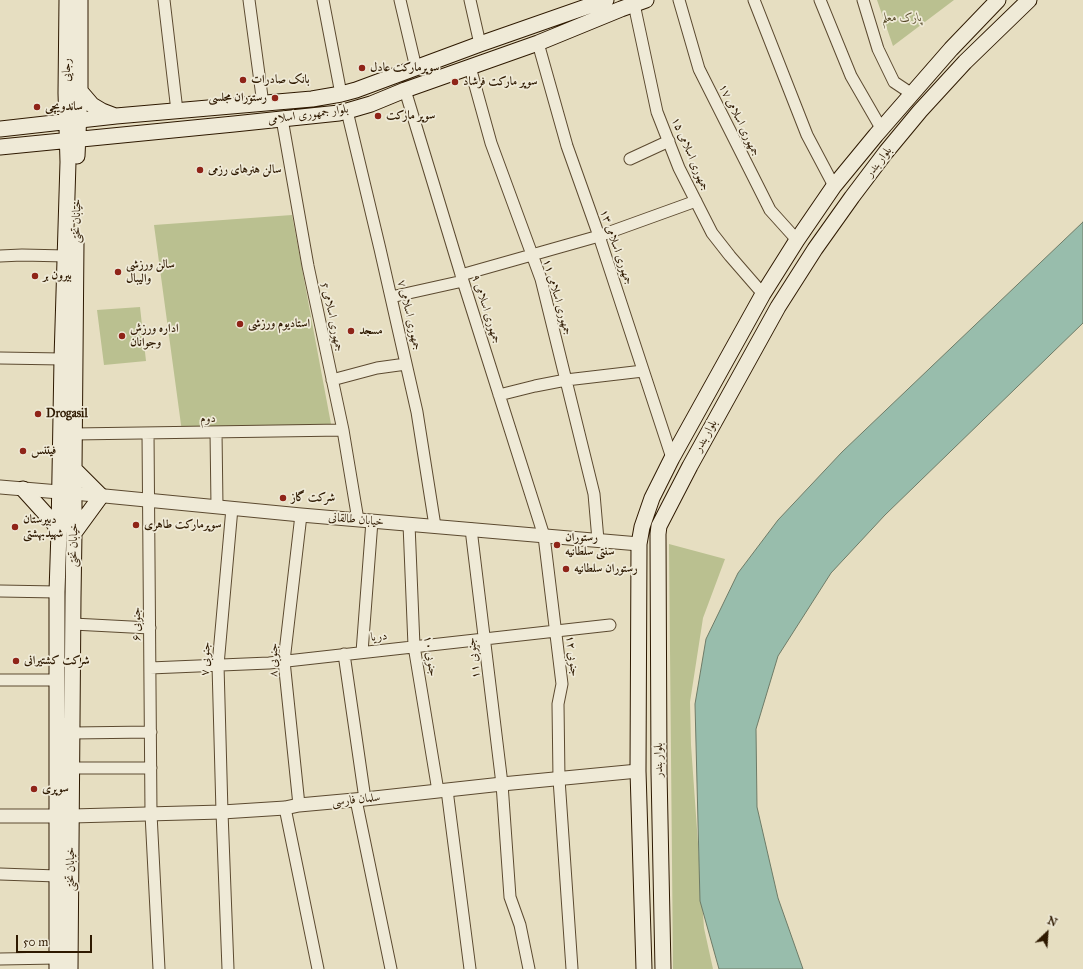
<!DOCTYPE html>
<html>
<head>
<meta charset="utf-8">
<style>
  body { margin:0 }
  #map { position:relative; width:1083px; height:969px; overflow:hidden; background:#e6dec1; font-family:"IM FELL Great Primer",serif }
  canvas { display:block }
  .north { position:absolute; left:1027px; top:913px; width:40px; height:40px; -webkit-text-stroke:3px #efead7; paint-order:stroke; rotate:25deg; font-size:11px; font-weight:700; line-height:16px; text-align:center; color:#2e1900 }
  .north::after { content:''; display:block; margin:auto; width:14px; height:18px; background:#2e1900; clip-path:polygon(50% 0,100% 100%,50% 72%,0 100%) }
  .scale { position:absolute; left:16px; top:935px; width:76px; height:18px; box-sizing:border-box; border:2px solid #2e1900; border-top:0; padding-left:5px; font-size:12px; line-height:14px; white-space:nowrap; color:#2e1900; -webkit-text-stroke:3px #efead7; paint-order:stroke }
</style>
</head>
<body>
<div id="map">
<canvas width="1083" height="969"></canvas>
<div class="north">N</div>
<div class="scale">50 m</div>
</div>
<script>
const g = document.querySelector('canvas').getContext('2d');
g.lineJoin = 'round';
function paint(path, color) { g.fillStyle = color; g.fill(path, 'evenodd'); }
const poly = rows => new Path2D(rows.map(r => 'M' + r).join(''));
function trace(path, color, width, dash) { g.strokeStyle = color; g.lineWidth = width; g.lineCap = dash ? 'butt' : 'round'; g.setLineDash(dash || []); g.stroke(path); }
function drawText(font, color, halo, rows, align = 'center') {
  g.font = font + ' "IM FELL Great Primer",Amiri,serif'; g.lineWidth = 3.5; g.setLineDash([]); g.textBaseline = 'middle'; g.strokeStyle = halo; g.fillStyle = color; for (const [text, x, y, turn = 0] of rows) {
    g.save(); g.translate(x, y); g.rotate((+turn || 0) * Math.PI / 180); g.textAlign = isNaN(turn) ? turn : align; if (halo) g.strokeText(text, 0, 0); g.fillText(text, 0, 0); g.restore();
  }
}
paint(poly([
  [877,0,954,0,893,46],
  [292,215,331,424,182,432,154,225],
  [140,307,146,361,104,365,97,310],
  [669,544,725,559,703,618,690,702,691,745,704,928,713,969,673,969]
]), '#bac090');
const water = poly([
  [1083,222,1083,323,885,515,831,573,778,656,756,729,757,807,778,898,803,969,719,969,700,901,695,704,706,639,738,573,778,520,842,452,1083,222]
]);
paint(water, '#98bdac');
trace(water, '#6e7b67', 1);
const minor = poly([
  [164,0,177,111],
  [249,0,263,104],
  [323,0,341,94],
  [400,0,416,68],
  [470,0,480,44],
  [679,0,699,69,770,210,797,240],
  [754,0,807,135,834,186],
  [820,0,851,76,881,128],
  [863,0,878,49,894,82,912,94],
  [634,4,657,112,679,168,712,233,730,256,763,294],
  [538,43,567,146,599,236,672,458],
  [470,67,491,143,541,279,594,494,598,540],
  [405,90,463,281,544,536,562,684,558,704,559,779,572,969],
  [347,111,380,249,417,412,435,526],
  [282,119,308,266,343,430,358,520],
  [630,159,669,141],
  [0,256,22,255,66,256],
  [461,275,599,236,696,201],
  [391,297,463,281],
  [0,358,62,359],
  [332,380,377,368,406,364],
  [499,395,535,386,566,380,643,371],
  [216,432,217,506],
  [148,433,151,814,159,969],
  [74,434,343,430],
  [409,524,414,646,438,791],
  [471,529,502,784,510,897,520,925,529,969],
  [0,591,57,592],
  [73,624,150,628],
  [362,652,372,521],
  [344,654,365,799],
  [150,668,269,663,610,625],
  [0,680,58,680],
  [72,733,151,732],
  [72,768,151,768],
  [447,790,470,969],
  [356,800,391,969],
  [299,805,284,661,301,515],
  [285,808,318,969],
  [0,874,57,876],
  [0,959,57,958],
  [228,969,222,812,218,665,232,508]
]);
const tertiary = poly([
  [0,487,59,492],
  [74,493,301,515,639,544],
  [0,816,72,816,222,812,285,808,299,805,365,799,502,784,638,771]
]);
const secondary = poly([
  [80,91,92,105,102,111,115,116],
  [0,129,116,116,312,99,341,94,356,90,480,44,606,0],
  [0,147,234,124,339,113,347,111,371,104,405,90,538,43,621,9,646,0],
  [77,156,80,91,80,0],
  [74,469,101,496,74,533],
  [23,489,52,521,59,531],
  [57,969,57,592,59,531,62,359,68,162,66,93,67,0],
  [70,969,73,597,74,533,74,469,76,242],
  [644,969,638,771,639,544,642,527,652,498,672,458,763,294,797,240,834,186,876,135,951,49,998,0],
  [663,969,659,772,658,534,659,526,690,466,778,307,815,249,852,197,886,152,920,111,965,62,1029,0]
]);
trace(minor, '#5c4a30', 13);
trace(tertiary, '#5c4a30', 15);
trace(secondary, '#2e1900', 17);
trace(minor, '#efead7', 11);
trace(tertiary, '#efead7', 13);
trace(secondary, '#efead7', 15);
for (const [x, y, r, color] of [
  [362,68,4,"#8f2418"],
  [243,80,4,"#8f2418"],
  [455,82,4,"#8f2418"],
  [275,98,4,"#8f2418"],
  [37,107,4,"#8f2418"],
  [378,116,4,"#8f2418"],
  [200,170,4,"#8f2418"],
  [118,272,4,"#8f2418"],
  [35,276,4,"#8f2418"],
  [240,324,4,"#8f2418"],
  [351,331,4,"#8f2418"],
  [122,336,4,"#8f2418"],
  [38,414,4,"#8f2418"],
  [23,451,4,"#8f2418"],
  [283,498,4,"#8f2418"],
  [136,525,4,"#8f2418"],
  [15,527,4,"#8f2418"],
  [557,545,4,"#8f2418"],
  [566,569,4,"#8f2418"],
  [16,661,4,"#8f2418"],
  [34,789,4,"#8f2418"]
]) { const dot = new Path2D(); dot.arc(x, y, r, 0, 2 * Math.PI); g.fillStyle = color; g.fill(dot); trace(dot, '#efead7', 1.5); }
drawText('italic 12px', '#584b2b', '#efead7', [
  ["پارک معلم",902,18]
]);
drawText('bold 12px', '#2e1900', '#efead7', [
  ["سوپرمارکت عادل",370,68],
  ["بانک صادرات",251,80],
  ["سوپر مارکت فرشاد",463,82],
  ["رستوران مجلسی",267,98,"right"],
  ["ساندویچی",45,107],
  ["سوپر مارکت",386,116],
  ["سالن هنرهای رزمی",208,170],
  ["سالن ورزشی",126,265],
  ["والیبال",126,279],
  ["بیرون بر",43,276],
  ["استادیوم ورزشی",248,324],
  ["اداره ورزش",130,329],
  ["وجوانان",130,343],
  ["مسجد",359,331],
  ["Drogasil",46,414],
  ["فیتنس",31,451],
  ["شرکت گاز",291,498],
  ["دبیرستان",23,520],
  ["شهیدبهشتی",23,534],
  ["سوپرمارکت طاهری",144,525],
  ["رستوران",565,538],
  ["سنتی سلطانیه",565,552],
  ["رستوران سلطانیه",574,569],
  ["شرکت کشتیرانی",24,661],
  ["سوپری",42,789]
], 'left');
drawText('12px', '#2e1900', '#efead7', [
  ["رجایی",67,70,-89],
  ["بلوار جمهوری اسلامی",308,115,-8],
  ["جمهوری اسلامی ۱۷",739,120,64],
  ["جمهوری اسلامی ۱۵",690,154,67],
  ["بلوار بندر",879,162,-52],
  ["خیابان تختی",77,221,-89],
  ["جمهوری اسلامی ۱۳",616,247,71],
  ["جمهوری اسلامی ۱۱",557,297,74],
  ["جمهوری اسلامی ۹",486,309,72],
  ["جمهوری اسلامی ۷",409,315,77],
  ["جمهوری اسلامی 5",332,317,78],
  ["دوم",208,419,-1],
  ["بلوار بندر",706,436,-61],
  ["خیابان طالقانی",356,520,5],
  ["خیابان تختی",74,545,-89],
  ["۶ جنوبی",137,624,-90],
  ["دریا",379,637,-6],
  ["۱۰ جنوبی",430,656,82],
  ["۱۲ جنوبی",572,656,83],
  ["۱۱ جنوبی",474,658,-97],
  ["۷ جنوبی",206,659,-87],
  ["۸ جنوبی",274,660,-89],
  ["بلوار بندر",659,760,-90],
  ["سلمان فارسی",356,800,-6],
  ["خیابان تختی",71,869,-90]
]);
</script>
</body>
</html>
